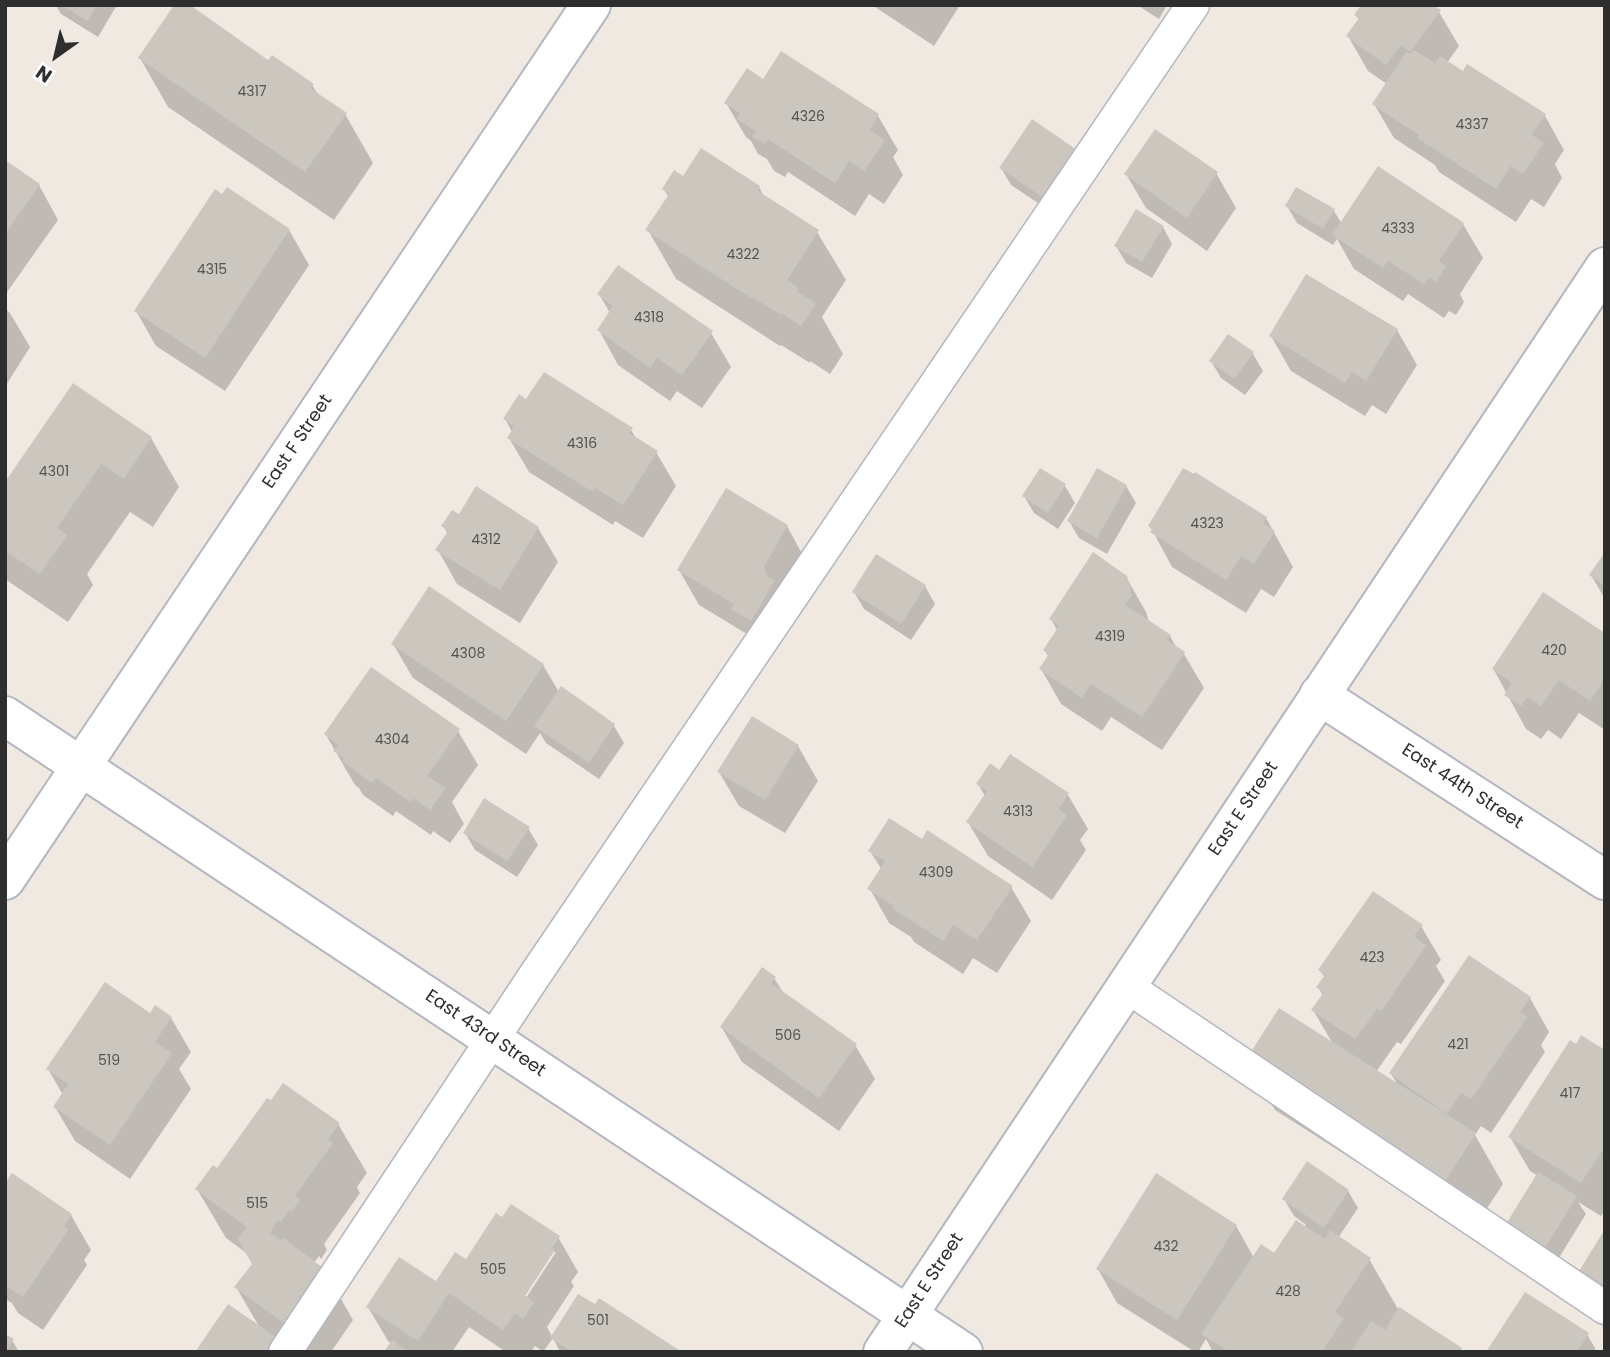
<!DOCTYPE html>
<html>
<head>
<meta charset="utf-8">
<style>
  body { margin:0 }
  #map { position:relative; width:1610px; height:1357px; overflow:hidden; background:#efe9e1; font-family:Poppins,sans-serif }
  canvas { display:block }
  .frame { position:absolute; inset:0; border:7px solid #2e2e2e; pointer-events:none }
  .north { position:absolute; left:21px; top:21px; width:70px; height:70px; -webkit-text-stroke:5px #fff; paint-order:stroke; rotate:214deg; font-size:19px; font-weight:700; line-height:28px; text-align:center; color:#2e2e2e }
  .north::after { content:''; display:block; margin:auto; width:24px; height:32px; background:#2e2e2e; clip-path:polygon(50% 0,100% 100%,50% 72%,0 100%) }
</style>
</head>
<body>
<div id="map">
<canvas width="1610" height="1357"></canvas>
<div class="frame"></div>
<div class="north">N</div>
</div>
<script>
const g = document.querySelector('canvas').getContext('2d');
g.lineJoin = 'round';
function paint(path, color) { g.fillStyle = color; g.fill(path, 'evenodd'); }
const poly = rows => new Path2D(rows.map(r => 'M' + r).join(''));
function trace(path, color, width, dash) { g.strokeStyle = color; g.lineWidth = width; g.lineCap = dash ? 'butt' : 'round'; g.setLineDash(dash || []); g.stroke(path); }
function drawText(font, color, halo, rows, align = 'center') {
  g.font = font + ' Poppins,sans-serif'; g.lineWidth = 6; g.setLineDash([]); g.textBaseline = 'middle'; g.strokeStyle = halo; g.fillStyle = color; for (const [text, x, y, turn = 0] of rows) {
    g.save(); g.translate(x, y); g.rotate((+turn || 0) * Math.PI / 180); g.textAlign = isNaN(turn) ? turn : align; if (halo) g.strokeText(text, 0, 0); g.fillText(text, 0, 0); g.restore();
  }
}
paint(poly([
  [56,5,117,5,98,37,61,14],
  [872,5,960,5,934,46],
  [1137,5,1167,5,1159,19],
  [1439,12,1459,46,1447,63,1545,116,1564,150,1555,164,1562,178,1544,207,1531,199,1516,222,1439,172,1435,165,1394,138,1374,104,1387,84,1368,71,1348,36,1359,20,1356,15],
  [140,58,269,62,312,85,319,96,345,114,373,163,334,220,168,107],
  [763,82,878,116,898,150,893,157,903,175,884,204,869,194,855,216,788,172,785,177,774,171,767,159,758,154,751,141,746,137,726,103],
  [1071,156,1038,203,1011,185,1001,168],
  [5,162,39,185,58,220,5,295],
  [1216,173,1236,208,1207,251,1146,208,1126,174],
  [683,178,759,187,765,198,817,232,846,280,822,317,843,354,830,374,810,361,810,363,781,345,780,346,676,279,648,230,669,198,664,189],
  [1287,206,1334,211,1342,224,1463,224,1483,258,1460,294,1464,302,1456,315,1449,311,1444,318,1408,294,1403,301,1354,269,1337,239,1333,245,1297,223],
  [1163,227,1172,244,1152,278,1126,263,1116,246],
  [289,230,309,265,225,391,156,346,136,311],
  [599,294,711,333,731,367,702,408,677,391,670,401,618,365,599,330,610,313],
  [5,309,10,313,30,347,5,387],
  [1397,330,1417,365,1386,414,1372,405,1365,416,1291,371,1271,336],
  [1253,354,1263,371,1245,395,1221,378,1211,361],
  [74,385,151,438,179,487,153,527,130,512,87,574,93,585,68,622,5,579,5,485],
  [526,402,631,430,637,440,656,452,676,486,643,538,615,521,613,525,529,472,509,438,512,432,505,419],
  [1065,486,1075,503,1058,529,1034,513,1024,496],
  [1126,486,1136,503,1107,554,1079,538,1069,521],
  [459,517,538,528,558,562,520,623,457,584,438,550,448,534,443,526],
  [1266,518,1293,567,1274,597,1261,589,1246,613,1172,567,1150,526],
  [787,526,806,561,753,644,747,634,699,605,679,570],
  [1605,555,1605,599,1591,575],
  [1126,577,1146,612,1149,622,1170,636,1177,649,1184,654,1204,688,1162,750,1111,717,1102,731,1061,704,1041,669,1049,657,1045,651,1058,632,1051,619],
  [925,586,935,604,911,640,864,609,854,592],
  [1605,635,1605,730,1579,713,1561,739,1548,730,1541,739,1526,729,1494,670],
  [393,644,543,665,559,692,561,689,614,726,624,743,599,779,546,743,540,733,526,754,413,678],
  [753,718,798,746,818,781,785,833,739,806,719,772],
  [458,731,478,765,452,802,464,824,450,843,433,831,431,835,396,811,393,816,363,795,359,788,355,785,326,735],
  [1011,756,1068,795,1088,829,1080,840,1086,850,1052,900,988,856,968,822,985,796,978,784,1000,772],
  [528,828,538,845,517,877,475,850,465,833],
  [922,842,1011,887,1031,921,997,973,973,958,963,974,914,942,911,937,889,923,870,889,882,870,870,851],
  [1421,926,1441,960,1436,966,1445,981,1401,1044,1397,1042,1376,1072,1398,1085,1391,1074,1530,998,1549,1032,1541,1045,1545,1052,1491,1133,1481,1126,1475,1135,1503,1184,1470,1234,1275,1110,1247,1061,1333,1044,1313,1010,1323,996,1318,987,1325,978,1320,970],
  [774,978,784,994,855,1045,875,1079,839,1131,742,1062,722,1028],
  [151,1015,171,1018,191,1052,179,1069,191,1089,130,1179,75,1141,55,1107,63,1095,48,1069],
  [1605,1052,1605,1210,1601,1216,1578,1202,1586,1214,1555,1264,1518,1241,1538,1176,1530,1171,1510,1137],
  [338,1124,367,1173,357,1187,360,1193,324,1244,327,1250,321,1259,319,1256,314,1263,325,1271,353,1320,331,1352,197,1352,260,1328,236,1287,254,1264,249,1255,226,1238,197,1189,218,1170],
  [5,1186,71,1215,91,1250,84,1260,87,1265,43,1330,18,1313,12,1303,5,1299],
  [1348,1191,1358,1208,1338,1238,1369,1259,1398,1309,1461,1349,1462,1352,1213,1352,1206,1339,1198,1352,1195,1352,1117,1303,1098,1269,1236,1226,1254,1258,1275,1255,1306,1225,1294,1216,1284,1199],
  [558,1237,578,1272,571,1282,574,1286,547,1327,553,1338,679,1352,560,1352,553,1338,543,1352,535,1346,531,1352,506,1352,469,1327,452,1352,386,1352,392,1344,388,1341,368,1307,436,1283,466,1262],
  [552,1252,556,1252,522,1304,519,1302],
  [1587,1334,1597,1352,1488,1352],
  [12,1340,19,1352,5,1352]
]), '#0003');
paint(poly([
  [62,5,97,5,87,21],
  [174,5,190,5,268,60,272,55,314,84,310,88,347,113,305,172,138,58],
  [1361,5,1433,5,1441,10,1410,52,1401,45,1386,65,1346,36,1359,18,1354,15],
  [1414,50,1435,63,1440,56,1463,71,1467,64,1546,114,1532,135,1544,143,1523,174,1511,166,1496,189,1417,138,1419,135,1372,104,1406,52,1411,54],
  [781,51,879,114,870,130,885,140,864,171,849,161,835,183,768,139,765,144,752,136,756,131,737,119,740,113,724,103,747,68,763,79],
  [1032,119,1077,150,1044,198,999,168],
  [1155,129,1218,172,1187,218,1124,174],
  [701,148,760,186,758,191,819,230,787,280,798,288,797,292,816,303,801,326,782,313,782,315,752,297,751,298,645,230,669,194,662,189,674,170,683,176],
  [5,160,40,184,5,234],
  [1378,166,1464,223,1439,261,1446,266,1436,282,1429,277,1424,284,1388,261,1383,268,1332,235],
  [227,187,290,229,205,358,134,311,215,189,222,194],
  [1296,187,1335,209,1323,229,1285,206],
  [1136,209,1164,226,1142,262,1114,246],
  [618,265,713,331,682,375,657,358,650,368,597,330,613,306,597,294],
  [1306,274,1398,329,1366,381,1352,372,1345,383,1269,336],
  [1228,334,1254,352,1234,379,1209,361],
  [544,372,633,428,629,433,658,451,623,505,595,488,593,492,507,438,514,426,503,419,519,394,526,399],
  [73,383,152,437,124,479,101,464,57,528,67,535,40,574,5,551,5,482],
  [1040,468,1066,484,1048,513,1022,496],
  [1097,468,1127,485,1097,538,1067,521],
  [1183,468,1194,474,1195,472,1267,517,1263,523,1275,531,1254,564,1241,556,1226,580,1150,532,1152,529,1148,526],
  [476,486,539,527,500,590,435,550,448,531,441,526,452,510,459,514],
  [726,488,788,525,764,566,768,577,775,580,751,621,731,609,734,604,677,570],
  [1093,552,1127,576,1132,595,1125,605,1171,635,1167,640,1185,652,1142,717,1091,684,1082,698,1039,669,1049,654,1043,650,1059,626,1049,619],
  [1605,552,1605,586,1589,575],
  [876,554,926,585,901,624,852,592],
  [429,586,544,664,506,721,391,644],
  [1543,592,1605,633,1605,678,1590,701,1559,680,1541,706,1527,697,1521,706,1504,695,1512,683,1492,669],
  [371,667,460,729,427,776,446,788,430,810,413,798,411,802,376,778,372,783,342,761,344,758,333,751,338,745,324,734],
  [561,686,615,724,589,763,534,726],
  [752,716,799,745,765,800,717,772],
  [1010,754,1069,793,1059,809,1067,815,1032,867,966,822,987,791,976,784,990,763,999,770],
  [484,798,530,827,507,861,463,833],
  [889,818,922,839,927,830,1013,886,977,940,953,925,943,941,892,908,894,906,867,889,885,861,868,851],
  [1373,891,1423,925,1414,936,1426,946,1381,1011,1377,1009,1355,1039,1311,1010,1324,992,1316,987,1325,975,1318,970],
  [1469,955,1531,997,1520,1012,1527,1017,1471,1099,1461,1093,1447,1114,1389,1073],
  [762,967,776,977,771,983,857,1044,819,1098,720,1027],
  [105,982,150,1013,155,1005,172,1017,155,1042,172,1053,110,1145,53,1107,68,1084,46,1069],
  [1279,1008,1476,1133,1442,1186,1245,1061],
  [1581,1035,1605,1050,1605,1146,1581,1183,1508,1137,1570,1040,1576,1044],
  [283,1083,340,1123,328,1139,333,1143,295,1196,300,1200,292,1211,290,1209,281,1222,278,1220,270,1233,281,1240,283,1238,326,1270,287,1325,234,1287,252,1264,238,1239,247,1227,195,1189,213,1165,217,1168,267,1098,271,1100],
  [1307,1161,1349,1190,1324,1228,1282,1199],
  [1538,1172,1577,1196,1545,1248,1506,1224],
  [12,1173,72,1214,64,1227,68,1230,23,1297,5,1285,5,1183],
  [1156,1173,1237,1225,1177,1320,1096,1269],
  [511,1204,560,1236,552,1248,555,1250,525,1296,534,1302,523,1319,515,1313,503,1330,449,1293,418,1341,366,1307,399,1257,436,1281,455,1252,466,1259,496,1213,502,1217],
  [1296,1220,1325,1239,1330,1230,1371,1258,1335,1312,1344,1318,1322,1352,1224,1352,1225,1349,1201,1334,1261,1244,1274,1253],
  [1605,1229,1605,1294,1576,1276],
  [1525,1292,1589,1333,1577,1352,1486,1352],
  [578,1294,595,1304,599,1298,682,1352,568,1352,570,1350,550,1338],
  [228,1304,276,1337,266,1352,195,1352],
  [1399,1307,1462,1348,1460,1352,1351,1352,1371,1321,1385,1330],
  [5,1334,14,1339,6,1352,5,1352],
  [392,1340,408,1352,384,1352]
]), '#cbc7bf');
const service = poly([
  [1126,986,1605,1308],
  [285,1352,537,972,1193,5]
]);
const minor = poly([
  [1319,695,1605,880],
  [5,880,591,5],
  [883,1352,1605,267]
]);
const tertiary = poly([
  [5,716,963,1352]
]);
trace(service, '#b4b7c1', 35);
trace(minor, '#b4b7c1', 42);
trace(tertiary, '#b4b7c1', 42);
trace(service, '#fff', 32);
trace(minor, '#fff', 38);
trace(tertiary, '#fff', 38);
drawText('14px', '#555452', null, [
  ["4317",252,92],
  ["4326",808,117],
  ["4337",1472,125],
  ["4333",1398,229],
  ["4322",743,255],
  ["4315",212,270],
  ["4318",649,318],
  ["4316",582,444],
  ["4301",54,472],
  ["4323",1207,524],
  ["4312",486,540],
  ["4319",1110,637],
  ["420",1554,651],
  ["4308",468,654],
  ["4304",392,740],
  ["4313",1018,812],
  ["4309",936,873],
  ["423",1372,958],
  ["506",788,1036],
  ["421",1458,1045],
  ["519",109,1061],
  ["417",1570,1094],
  ["515",257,1204],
  ["432",1166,1247],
  ["505",493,1270],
  ["428",1288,1292],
  ["501",598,1321]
]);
drawText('18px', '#2e2e2e', '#fff', [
  ["East F Street",298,442,-56],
  ["East 44th Street",1462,787,33],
  ["East E Street",1244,809,-56],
  ["East 43rd Street",485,1034,34],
  ["East E Street",930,1281,-57]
]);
</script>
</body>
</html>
